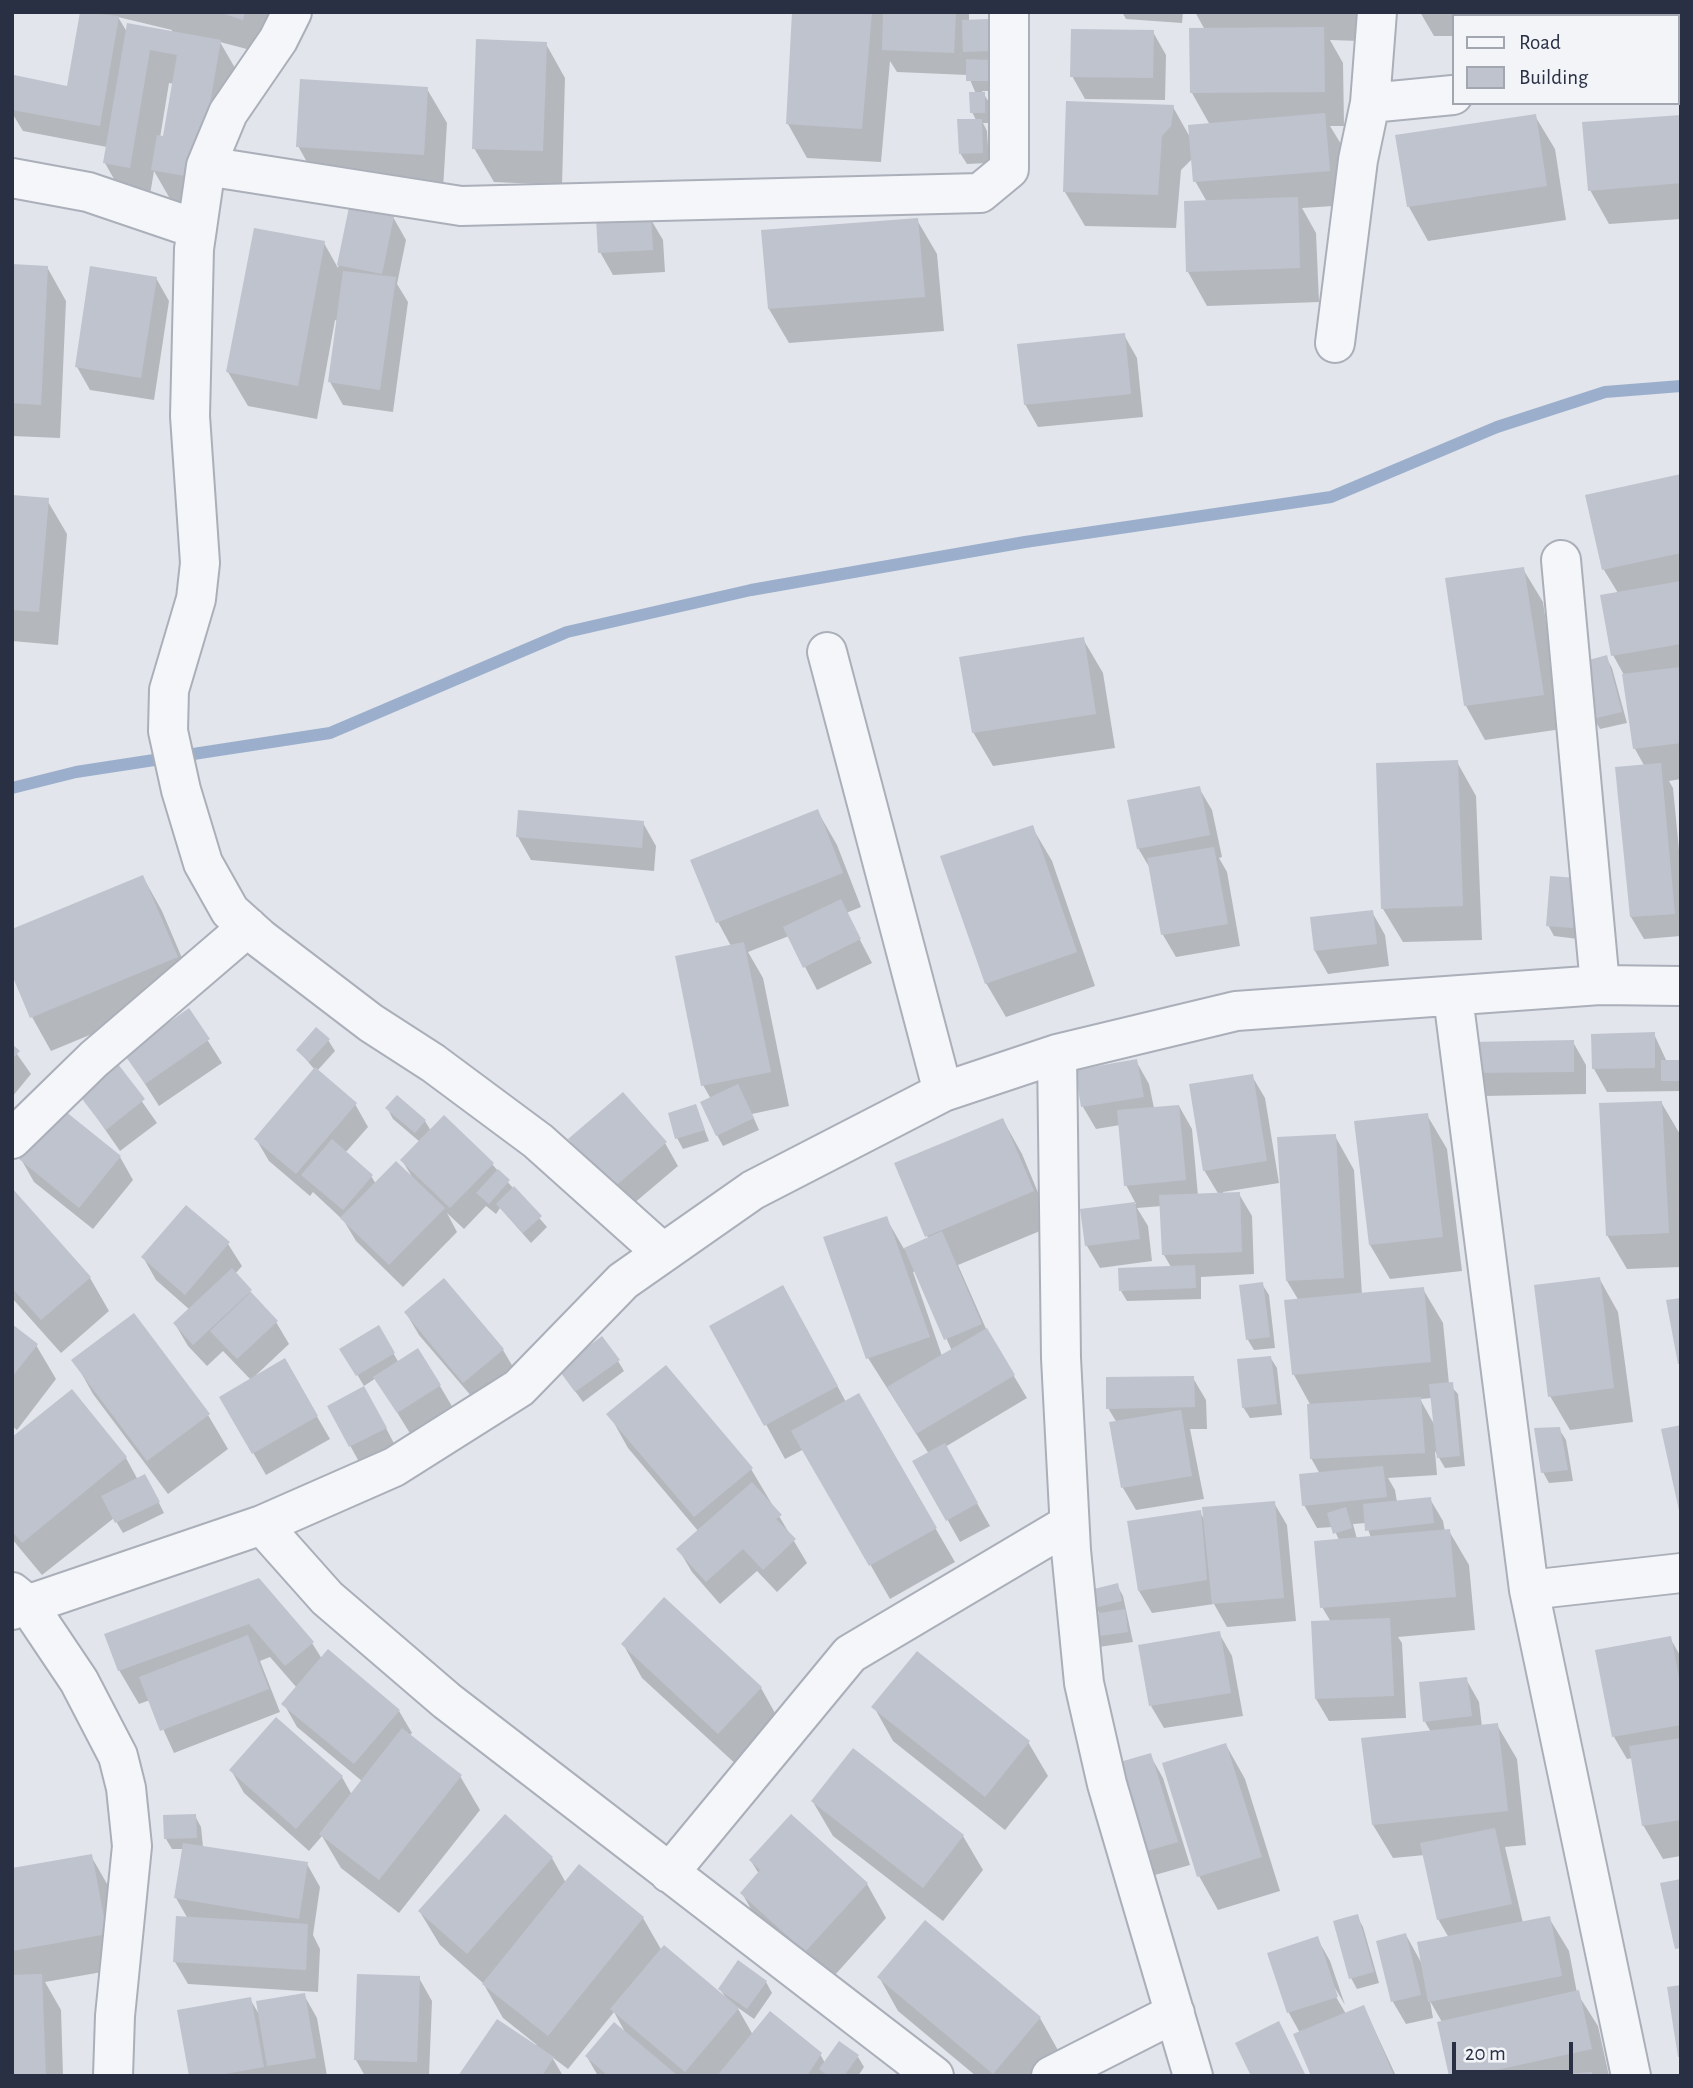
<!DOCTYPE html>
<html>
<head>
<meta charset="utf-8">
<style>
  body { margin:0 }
  #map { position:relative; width:1693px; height:2088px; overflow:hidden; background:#e2e5eb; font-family:"Alegreya Sans",sans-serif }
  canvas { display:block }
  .frame { position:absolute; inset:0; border:14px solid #293044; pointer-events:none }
  .legend { position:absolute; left:1452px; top:14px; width:228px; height:91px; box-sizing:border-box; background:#f2f4f8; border:2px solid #a2a6b0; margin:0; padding:9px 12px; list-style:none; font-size:21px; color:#293044 }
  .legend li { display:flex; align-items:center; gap:14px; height:35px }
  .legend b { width:35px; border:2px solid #a2a6b0 }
  .scale { position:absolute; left:1452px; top:2042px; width:121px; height:32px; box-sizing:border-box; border:4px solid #293044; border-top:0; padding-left:9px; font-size:21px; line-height:24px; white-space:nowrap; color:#293044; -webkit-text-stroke:5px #f2f4f8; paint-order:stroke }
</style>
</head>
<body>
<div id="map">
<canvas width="1693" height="2088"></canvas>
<div class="frame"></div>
<ul class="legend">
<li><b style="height:9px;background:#f5f6f9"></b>Road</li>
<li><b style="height:19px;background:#bfc3ce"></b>Building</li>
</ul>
<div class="scale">20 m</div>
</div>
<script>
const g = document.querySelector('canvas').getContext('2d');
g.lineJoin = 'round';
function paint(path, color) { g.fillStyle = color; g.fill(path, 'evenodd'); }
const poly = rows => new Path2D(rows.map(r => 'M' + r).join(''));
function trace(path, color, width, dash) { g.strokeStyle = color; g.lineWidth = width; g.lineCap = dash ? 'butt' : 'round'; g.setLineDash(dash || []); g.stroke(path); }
paint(poly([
  [81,12,272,12,262,53,220,42,239,75,216,211,173,204,154,171,149,201,124,197,105,163,107,147,23,131,12,113,16,77,68,88],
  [118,17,172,30,171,33,127,32],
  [169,83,174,84,165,139,160,138],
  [794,12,969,12,969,22,987,21,994,32,995,72,994,91,982,91,990,104,990,123,983,123,987,131,989,163,967,164,960,153,976,120,972,112,976,94,968,75,897,72,890,61,881,162,807,158,788,124],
  [1122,12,1183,12,1182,23,1126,19],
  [1195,12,1360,12,1360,41,1330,40,1343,63,1344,126,1330,126,1344,149,1349,205,1302,208,1316,233,1319,302,1207,306,1188,272,1207,202,1195,181,1193,158,1181,170,1176,228,1085,226,1065,192,1173,107,1191,139,1210,125,1192,93,1205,30],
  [1420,12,1553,12,1553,16,1453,16,1453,36,1434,36],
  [1572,12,1668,12,1668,16,1572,16],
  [1153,32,1166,55,1165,100,1085,99,1072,76],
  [546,44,565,78,562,185,494,182,474,148],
  [427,89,447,123,443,189,317,180,298,146],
  [1535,116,1555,149,1566,220,1428,241,1409,207,1397,137],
  [1681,116,1681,219,1609,224,1590,190],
  [350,209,393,217,406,240,397,284,408,302,393,412,343,405,330,382,338,321,335,320,317,419,248,406,228,372,324,243,338,268],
  [650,218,663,240,665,272,613,275,600,252],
  [917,220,937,254,944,331,789,343,769,309],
  [12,221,14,224,12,252],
  [12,265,47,267,66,301,60,438,12,436],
  [156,278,169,301,154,400,90,390,77,367],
  [1124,335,1137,358,1143,417,1038,427,1025,404],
  [1681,475,1681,779,1669,781,1673,788,1681,871,1681,936,1644,939,1631,917,1645,767,1635,749,1624,675,1613,655,1618,593,1604,570,1587,496],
  [12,497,47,500,67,534,58,645,12,641],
  [1523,569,1543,602,1562,729,1485,740,1466,706],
  [1083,639,1103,673,1115,748,993,766,973,732],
  [1606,657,1612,668,1627,723,1600,729,1594,719],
  [1457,762,1476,796,1482,940,1403,942,1383,909],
  [1199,788,1212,810,1222,857,1219,858,1227,872,1240,946,1176,957,1163,935,1151,870,1138,848],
  [818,812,837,845,861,907,846,913,872,963,817,990,789,936,748,952,763,978,789,1106,752,1114,759,1130,723,1146,717,1135,711,1099,703,1085,731,946,718,922],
  [643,823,656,846,654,871,531,860,518,837],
  [1032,827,1052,861,1095,986,1006,1017,986,983],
  [143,877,162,911,196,991,51,1051,32,1017],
  [1576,880,1578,939,1554,936,1548,925],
  [1372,912,1385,935,1389,966,1328,974,1315,951,1312,919],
  [189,1011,222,1063,159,1106,126,1054],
  [1654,1034,1667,1062,1681,1062,1681,1091,1607,1092,1594,1069],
  [328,1040,335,1051,317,1071,355,1104,368,1127,345,1153,371,1176,376,1184,412,1177,402,1160,420,1142,393,1119,387,1108,425,1121,431,1131,492,1164,547,1227,531,1243,500,1208,496,1214,486,1206,464,1229,447,1213,457,1232,403,1287,356,1241,344,1221,313,1192,310,1196,269,1161,256,1139,315,1070,298,1050],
  [1573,1042,1586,1065,1586,1094,1484,1096,1470,1044],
  [12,1047,31,1074,12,1097],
  [1136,1061,1149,1084,1154,1108,1179,1106,1192,1129,1198,1196,1219,1195,1204,1170,1252,1076,1265,1098,1279,1183,1223,1192,1224,1194,1239,1194,1252,1216,1254,1274,1201,1277,1201,1299,1127,1301,1121,1291,1171,1267,1164,1255,1162,1206,1137,1208,1148,1226,1152,1261,1100,1268,1087,1246,1082,1211,1136,1204,1126,1185,1120,1125,1096,1129,1083,1107,1077,1072],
  [117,1066,157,1123,120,1151,81,1095],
  [1661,1102,1681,1136,1681,1267,1627,1269,1607,1235],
  [695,1106,709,1141,683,1149,677,1138],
  [1427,1115,1447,1149,1462,1271,1390,1279,1370,1245],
  [1003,1120,1022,1154,1052,1226,958,1265,987,1331,1027,1398,945,1447,990,1526,960,1542,915,1462,929,1454,868,1358,886,1218,904,1249,929,1239,927,1236],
  [916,1271,952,1351,942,1356,913,1272],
  [1335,1136,1354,1170,1362,1295,1423,1289,1443,1323,1449,1384,1458,1394,1465,1466,1445,1468,1435,1451,1437,1475,1388,1478,1395,1490,1397,1502,1430,1499,1443,1521,1445,1532,1449,1531,1469,1565,1475,1630,1398,1637,1402,1643,1406,1718,1329,1721,1316,1699,1331,1622,1322,1607,1339,1540,1333,1527,1317,1528,1304,1505,1320,1474,1311,1458,1311,1406,1294,1375,1286,1302,1299,1301,1287,1281],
  [1433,1398,1435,1426,1420,1399],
  [1366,1523,1371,1538,1357,1539,1353,1524],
  [571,1139,665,1143,678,1166,626,1210,584,1162],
  [120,1157,133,1180,93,1229,34,1182,21,1159],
  [12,1191,90,1278,109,1311,61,1353,12,1298],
  [228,1244,242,1266,235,1274,276,1322,289,1344,255,1376,285,1361,330,1439,266,1475,221,1397,251,1380,223,1351,207,1366,188,1346,175,1324,190,1310,156,1280,143,1257],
  [1599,1278,1618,1312,1633,1422,1570,1430,1550,1396],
  [1262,1284,1269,1295,1275,1348,1254,1350,1248,1340],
  [406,1313,503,1350,516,1372,478,1404,419,1335],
  [802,1321,846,1402,858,1395,955,1562,890,1599,804,1449,785,1459,712,1326],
  [12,1326,36,1345,56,1379,17,1430,12,1426],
  [378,1327,399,1363,440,1386,453,1408,411,1435,376,1378,364,1386,342,1349],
  [1270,1357,1277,1368,1282,1415,1250,1418,1243,1407],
  [74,1360,208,1415,228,1449,168,1494,93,1394],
  [618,1361,624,1371,583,1402,567,1380],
  [1193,1378,1206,1400,1207,1429,1190,1429,1204,1499,1136,1510,1123,1488,1117,1423,1108,1408],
  [72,1392,126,1458,138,1480,151,1487,164,1513,123,1533,114,1518,42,1575,12,1539,12,1439],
  [329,1407,377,1411,398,1451,363,1469],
  [609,1414,751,1469,807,1563,777,1592,757,1571,720,1604,692,1572,679,1550,699,1532,628,1448],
  [1559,1429,1566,1440,1573,1481,1549,1483,1543,1472],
  [1274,1503,1287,1525,1296,1621,1227,1627,1214,1604,1152,1613,1139,1591,1200,1512,1206,1523],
  [258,1580,312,1643,322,1659,399,1711,412,1733,409,1736,460,1776,480,1810,399,1913,341,1868,322,1836,309,1851,244,1793,231,1770,276,1719,342,1777,352,1795,362,1781,297,1727,284,1704,297,1688,270,1657,260,1661,280,1712,174,1753,150,1700,139,1704,119,1670],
  [1117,1585,1123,1596,1133,1642,1099,1647,1093,1637,1100,1615,1096,1607],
  [1219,1633,1232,1656,1243,1716,1164,1728,1151,1706],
  [1670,1638,1681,1657,1681,1856,1663,1859,1643,1825,1633,1758,1627,1759,1614,1737],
  [623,1644,761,1688,780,1722,739,1767,642,1678],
  [1466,1679,1479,1702,1482,1727,1497,1725,1517,1759,1526,1845,1505,1847,1523,1923,1549,1918,1569,1951,1577,1993,1598,2026,1609,2076,1451,2076,1442,2022,1430,2001,1433,2018,1406,2024,1393,2002,1378,1942,1406,1935,1422,1964,1449,1938,1438,1919,1425,1855,1393,1858,1373,1825,1431,1732,1425,1722],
  [874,1707,1028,1742,1048,1776,1005,1830,893,1741],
  [1226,1745,1245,1779,1280,1891,1218,1910,1199,1876],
  [853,1751,963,1836,983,1870,943,1921,833,1836,813,1802],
  [1150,1755,1163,1778,1190,1865,1155,1875,1142,1852],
  [195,1816,201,1827,203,1847,307,1864,320,1887,313,1935,320,1949,318,1992,188,1984,175,1962,188,1919,176,1898,183,1849,172,1849,166,1839],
  [91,1856,110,1889,125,1968,45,1982,61,2010,63,2076,12,2076,12,1869],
  [552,1858,566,1883,643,1918,662,1951,726,1998,720,1989,766,1982,772,1993,754,2019,737,2007,753,2035,820,2054,825,2063,858,2057,864,2067,858,2076,598,2076,587,2057,626,2034,614,2012,568,2069,552,2057,563,2076,460,2076,537,2045,503,2018,483,1983,440,1945,420,1912],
  [751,1861,867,1884,886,1918,826,1985,761,1927,742,1893,759,1874],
  [1357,1916,1363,1927,1379,1983,1357,1989,1351,1978],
  [1317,1938,1330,1961,1345,2005,1335,1988,1332,1990,1346,2014,1364,2007,1396,2076,1313,2076,1300,2033,1289,2013,1269,1954],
  [879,1977,1040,2018,1059,2052,1039,2076,976,2076,898,2011],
  [419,1978,432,2001,429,2076,365,2076,356,2060],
  [304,1995,317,2018,327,2076,191,2076,250,1999,260,2016]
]), '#0003');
trace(poly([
  [12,788,76,772,330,733,567,632,751,590,1025,542,1331,497,1497,427,1605,392,1681,386]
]), '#9bafcc', 12);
paint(poly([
  [80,12,119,16,100,126,12,110,14,75,67,86],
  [218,12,245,12,243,20],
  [792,12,872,12,862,129,786,124],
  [883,12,956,12,954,53,882,50],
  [1570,12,1644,12,1644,14,1570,16],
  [988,19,989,51,963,52,962,20],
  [127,23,221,40,197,178,151,170,157,135,163,136,177,55,150,50,130,168,103,163],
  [1324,27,1325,92,1190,93,1189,28],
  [1071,29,1154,30,1153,78,1070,77],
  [476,39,547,42,543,151,472,149],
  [966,59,990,60,989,81,966,81],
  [300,79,428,87,424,155,296,147],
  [969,92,985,92,985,113,970,113],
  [1066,101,1174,105,1171,126,1162,136,1158,195,1063,192],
  [1325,113,1330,171,1193,182,1188,125],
  [1536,114,1547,186,1407,207,1395,135],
  [1681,115,1681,183,1588,191,1582,122],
  [957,119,982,119,983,153,959,154],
  [1298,197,1300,268,1186,272,1184,201],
  [349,207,394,216,382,274,337,265],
  [651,216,653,250,598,253,596,219],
  [918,218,925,297,768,309,761,230],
  [254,228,325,241,298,386,226,372],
  [12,264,48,266,41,405,12,403],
  [90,266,157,277,141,378,75,367],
  [343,271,396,277,380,390,328,382],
  [1125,333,1131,394,1024,405,1017,344],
  [1681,474,1681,553,1602,570,1585,495],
  [12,495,49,498,39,612,12,610],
  [1524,567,1544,695,1464,706,1445,578],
  [1681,581,1681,644,1611,656,1600,595],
  [1084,637,1096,714,972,733,959,657],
  [1607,655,1622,712,1592,719,1578,663],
  [1681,667,1681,743,1633,749,1622,674],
  [1458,760,1463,906,1381,909,1376,763],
  [1661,763,1675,914,1630,917,1615,767],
  [1200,786,1210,835,1137,849,1127,800],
  [818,809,843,873,716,923,690,860],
  [518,810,644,821,642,848,516,837],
  [1033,825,1077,952,985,984,940,856],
  [1214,847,1228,924,1161,935,1147,858],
  [143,875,178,957,30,1018,12,975,12,929],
  [1550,876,1577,878,1573,928,1546,926],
  [841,899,861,939,803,968,783,927],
  [1373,910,1377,944,1314,951,1310,917],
  [744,942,771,1072,701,1086,675,956],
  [189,1008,210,1039,145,1084,124,1054],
  [316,1027,330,1039,309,1062,296,1050],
  [1655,1032,1655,1068,1592,1069,1591,1034],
  [1574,1040,1574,1072,1469,1073,1469,1042],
  [12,1044,20,1051,12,1059],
  [1137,1059,1144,1097,1081,1107,1075,1070],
  [1661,1060,1681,1060,1681,1081,1661,1081],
  [118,1064,145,1099,106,1130,79,1095],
  [315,1067,357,1103,296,1174,254,1139],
  [1253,1074,1267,1161,1203,1171,1189,1084],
  [738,1084,754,1118,716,1136,700,1102],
  [623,1092,667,1142,612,1189,568,1139],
  [397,1095,426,1120,415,1133,385,1108],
  [1662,1101,1669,1233,1606,1236,1599,1103],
  [696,1104,705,1130,675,1139,668,1113],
  [1179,1105,1186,1180,1124,1186,1117,1110],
  [60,1107,121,1156,79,1208,19,1159],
  [1428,1113,1443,1237,1369,1245,1354,1121],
  [444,1115,494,1163,450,1208,400,1160],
  [1003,1118,1034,1191,925,1237,894,1163],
  [1336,1134,1344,1278,1286,1281,1277,1137],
  [332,1139,373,1175,343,1210,301,1175],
  [396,1161,445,1208,389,1265,340,1218],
  [498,1169,510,1180,489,1204,476,1193],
  [514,1186,542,1216,523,1233,496,1204],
  [12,1188,91,1277,41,1320,12,1288],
  [1240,1192,1242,1252,1162,1255,1159,1195],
  [1135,1202,1140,1239,1085,1246,1080,1209],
  [186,1205,230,1242,185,1295,141,1257],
  [887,1216,930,1337,866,1359,823,1237],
  [942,1231,982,1324,944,1340,904,1248],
  [1195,1265,1196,1288,1119,1291,1118,1268],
  [232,1268,252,1290,193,1345,173,1323],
  [1600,1277,1614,1388,1548,1397,1534,1285],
  [444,1278,504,1349,463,1383,404,1312],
  [1263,1282,1270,1337,1246,1340,1239,1285],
  [783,1285,838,1386,764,1426,709,1326],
  [1424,1287,1431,1362,1292,1375,1284,1300],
  [251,1292,278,1321,237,1359,210,1331],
  [1681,1298,1681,1364,1678,1364,1666,1300],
  [134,1313,210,1414,147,1461,71,1360],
  [12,1324,38,1344,12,1377],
  [379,1325,395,1353,356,1376,339,1349],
  [987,1328,1015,1375,916,1434,887,1387],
  [602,1336,620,1360,575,1392,558,1369],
  [418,1348,441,1385,397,1413,373,1377],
  [1271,1356,1277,1404,1242,1408,1237,1359],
  [285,1358,318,1416,252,1454,219,1397],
  [666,1365,753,1468,694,1517,606,1414],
  [1194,1376,1195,1407,1106,1409,1106,1377],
  [1453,1382,1460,1456,1437,1458,1429,1384],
  [364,1386,387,1428,349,1447,327,1406],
  [72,1389,127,1457,22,1543,12,1531,12,1437],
  [859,1393,937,1528,869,1566,791,1431],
  [1421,1397,1425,1453,1310,1459,1307,1404],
  [1181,1410,1192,1476,1121,1488,1109,1422],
  [1681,1425,1681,1515,1680,1515,1661,1429],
  [1560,1427,1568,1470,1541,1473,1534,1428],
  [945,1443,978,1503,946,1521,912,1461],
  [1383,1466,1387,1497,1302,1506,1299,1474],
  [145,1474,160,1502,115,1523,101,1496],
  [752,1482,782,1515,776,1519,796,1539,763,1570,743,1549,706,1582,676,1549],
  [1431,1497,1434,1523,1365,1531,1363,1504],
  [1275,1501,1284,1598,1212,1604,1202,1507],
  [1346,1507,1352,1528,1333,1534,1327,1513],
  [1201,1510,1207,1580,1138,1591,1127,1521],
  [1450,1529,1456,1597,1320,1608,1314,1541],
  [259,1578,314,1642,285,1666,249,1624,118,1671,104,1634],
  [1118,1583,1122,1601,1094,1608,1090,1590],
  [664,1597,762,1687,718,1734,621,1644],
  [1125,1609,1128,1632,1092,1637,1088,1615],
  [1390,1618,1394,1696,1315,1699,1311,1621],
  [1220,1631,1231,1693,1149,1706,1138,1645],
  [248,1635,269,1689,160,1731,139,1677],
  [1671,1636,1681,1688,1681,1725,1612,1737,1595,1650],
  [328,1649,400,1710,354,1764,281,1704],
  [917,1651,1030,1741,985,1797,871,1707],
  [1467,1677,1472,1716,1423,1722,1419,1682],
  [276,1717,343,1776,296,1829,229,1770],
  [1498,1723,1508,1811,1372,1825,1361,1738],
  [402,1728,462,1775,379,1880,319,1834],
  [1681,1738,1681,1820,1642,1826,1629,1746],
  [1226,1743,1262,1857,1197,1877,1162,1763],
  [853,1748,964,1835,923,1888,811,1801],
  [1151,1753,1178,1842,1140,1853,1113,1764],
  [196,1814,197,1838,164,1839,163,1815],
  [505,1814,553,1857,467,1954,418,1911],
  [791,1814,868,1883,805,1952,740,1893,760,1870,749,1860],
  [1495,1828,1512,1904,1437,1920,1420,1843],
  [183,1843,308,1862,299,1919,174,1898],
  [92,1854,107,1934,12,1951,12,1868],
  [579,1864,644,1917,548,2036,482,1984],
  [1681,1879,1681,1948,1675,1949,1660,1883],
  [1358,1914,1374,1972,1349,1979,1333,1921],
  [176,1916,308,1924,306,1970,173,1962],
  [1550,1916,1562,1976,1428,2002,1417,1942],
  [925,1920,1041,2017,993,2074,877,1977],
  [1406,1933,1421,1995,1391,2002,1376,1941],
  [1318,1936,1338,1997,1287,2013,1267,1953],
  [664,1945,739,2008,685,2072,610,2009],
  [738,1960,767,1981,747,2009,718,1989],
  [42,1974,46,2076,12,2076,12,1975],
  [357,1974,420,1976,417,2062,354,2060],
  [1681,1985,1681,2057,1678,2057,1667,1987],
  [1579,1990,1592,2049,1469,2076,1449,2076,1437,2022],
  [305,1993,316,2058,267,2066,256,2001],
  [251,1997,264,2067,214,2076,189,2076,177,2010],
  [1364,2005,1394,2076,1311,2076,1293,2034],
  [770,2011,822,2053,807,2076,717,2076],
  [497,2019,554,2057,542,2076,458,2076],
  [1279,2021,1306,2076,1251,2076,1235,2043],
  [614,2022,678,2076,608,2076,585,2056],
  [839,2041,859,2055,844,2076,828,2076,819,2069],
  [1592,2072,1592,2076,1562,2076,1562,2074]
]), '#bfc3ce');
const street = poly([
  [292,12,278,40,228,113,206,166,194,249,190,416,200,563,196,599,169,690,168,731,181,790,203,863,230,911,261,939,371,1023,433,1063,538,1141,663,1253],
  [1665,12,1666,16],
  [1370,103,1453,95],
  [206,166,461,206,980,193,1009,169,1009,12],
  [12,178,88,192,197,229],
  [1335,343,1358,160,1370,103,1377,12],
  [1561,560,1600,985],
  [827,652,943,1092],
  [1453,997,1529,1590,1631,2076],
  [1057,1054,1061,1358,1071,1550,1084,1683,1107,1784,1193,2076],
  [12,1139,94,1059,248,927],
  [262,1525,327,1598,447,1701,934,2076],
  [1529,1590,1681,1573],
  [12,1592,28,1605,79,1681,118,1756,126,1788,132,1846,115,2016,113,2076],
  [12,1610,262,1525,394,1467,519,1388,623,1281,753,1190,943,1092,1057,1054,1236,1011,1600,985,1681,986],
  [669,1873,850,1654,1069,1524],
  [1051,2076,1175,2013]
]);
trace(street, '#aaafb9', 42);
trace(street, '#f5f6f9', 38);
</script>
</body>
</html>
